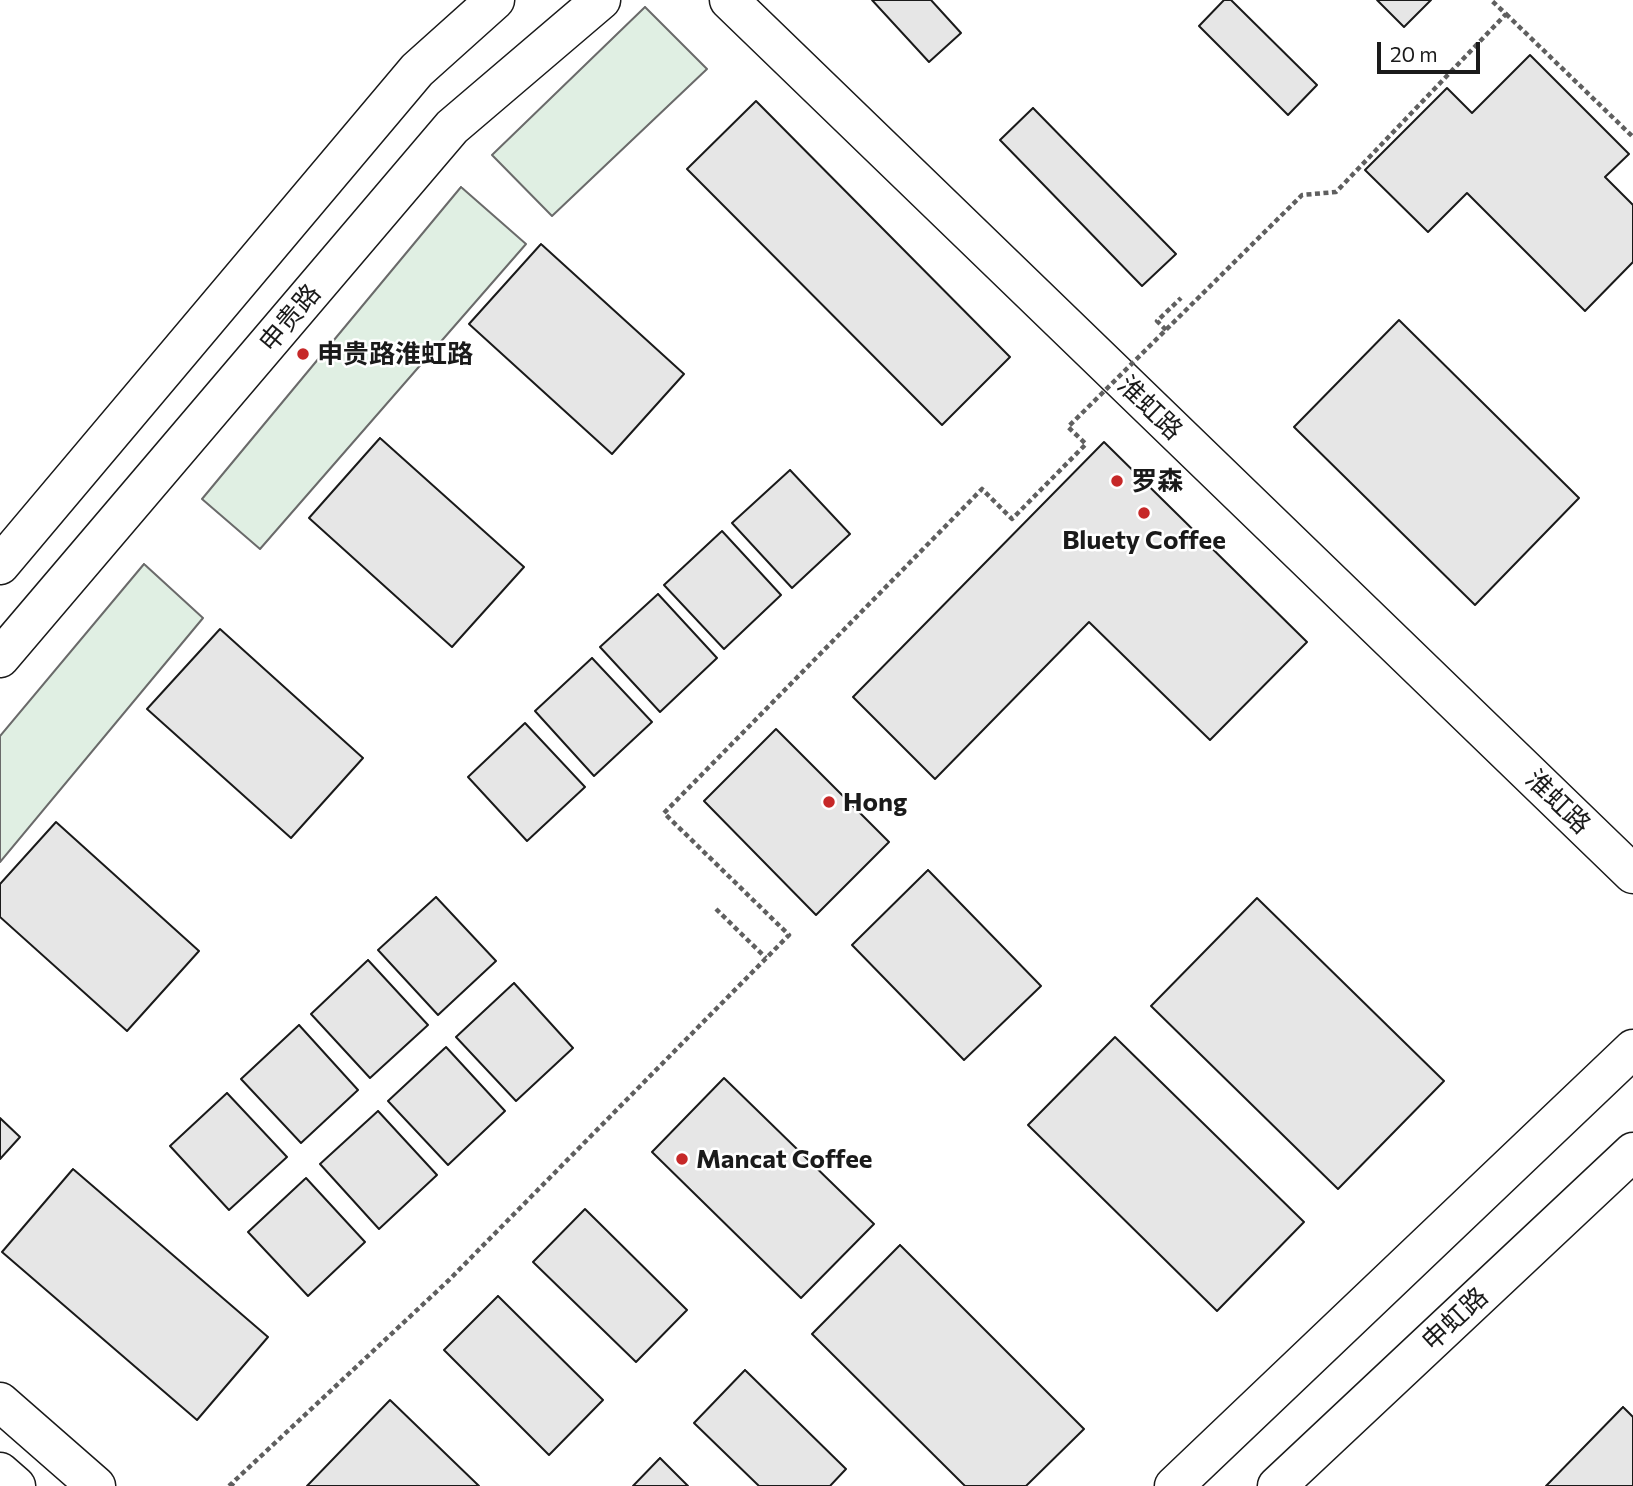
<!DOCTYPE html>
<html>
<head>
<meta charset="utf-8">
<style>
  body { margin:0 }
  #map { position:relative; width:1633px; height:1486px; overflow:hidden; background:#fff; font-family:Commissioner,sans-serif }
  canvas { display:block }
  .scale { position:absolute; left:1377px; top:42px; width:103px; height:32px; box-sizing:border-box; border:4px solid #1a1a1a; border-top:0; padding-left:9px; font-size:21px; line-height:24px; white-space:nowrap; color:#1a1a1a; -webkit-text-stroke:5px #fff; paint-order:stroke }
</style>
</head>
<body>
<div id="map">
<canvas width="1633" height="1486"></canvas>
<div class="scale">20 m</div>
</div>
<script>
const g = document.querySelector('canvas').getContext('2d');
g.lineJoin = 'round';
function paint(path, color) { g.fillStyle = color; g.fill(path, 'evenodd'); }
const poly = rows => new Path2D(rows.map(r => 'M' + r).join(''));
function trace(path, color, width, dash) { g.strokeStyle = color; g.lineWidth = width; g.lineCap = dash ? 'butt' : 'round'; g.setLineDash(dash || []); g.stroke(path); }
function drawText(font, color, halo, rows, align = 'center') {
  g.font = font + ' Commissioner,"Noto Sans SC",sans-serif'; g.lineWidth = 5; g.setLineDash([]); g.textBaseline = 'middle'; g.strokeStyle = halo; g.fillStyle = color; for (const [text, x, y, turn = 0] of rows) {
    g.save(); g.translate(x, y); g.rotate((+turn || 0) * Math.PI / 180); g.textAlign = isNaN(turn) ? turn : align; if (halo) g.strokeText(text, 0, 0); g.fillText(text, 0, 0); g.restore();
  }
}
const green = poly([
  [645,7,707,69,552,216,492,155,645,7],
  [461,187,526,244,260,549,202,499,461,187],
  [144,564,203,618,0,862,0,736,144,564]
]);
paint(green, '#e0efe3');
trace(green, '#6a6a6a', 2);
const building = poly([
  [872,0,931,0,961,33,929,62,872,0],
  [1224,0,1231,0,1317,85,1288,115,1199,26,1224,0],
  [1377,0,1431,0,1404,27,1377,0],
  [1530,55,1629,154,1605,177,1633,205,1633,262,1585,311,1467,193,1428,232,1365,170,1447,88,1472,113,1530,55],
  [756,101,1010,357,942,425,687,169,756,101],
  [1033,108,1176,254,1142,286,1000,140,1033,108],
  [541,244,684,374,612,454,469,324,541,244],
  [1399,320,1579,498,1475,605,1294,427,1399,320],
  [380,438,524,567,452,647,309,518,380,438],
  [1104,442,1307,642,1210,740,1089,622,935,779,853,697,1104,442],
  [790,470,850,534,792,588,732,523,790,470],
  [722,531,781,595,724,649,664,585,722,531],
  [658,594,717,658,660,712,600,647,658,594],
  [220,629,363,758,291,838,147,709,220,629],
  [592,658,652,722,594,776,535,711,592,658],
  [525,723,585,787,527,841,468,777,525,723],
  [776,729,889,842,816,915,704,801,776,729],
  [56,822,199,951,127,1031,0,917,0,884,56,822],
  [928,870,1041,986,964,1060,852,945,928,870],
  [436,897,496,961,438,1015,378,950,436,897],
  [1257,898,1444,1081,1338,1189,1151,1006,1257,898],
  [368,960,428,1025,370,1078,311,1014,368,960],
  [514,983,573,1048,516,1101,456,1037,514,983],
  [299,1025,358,1090,301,1143,241,1079,299,1025],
  [1115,1037,1304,1222,1217,1311,1028,1125,1115,1037],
  [446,1047,505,1111,448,1165,388,1101,446,1047],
  [724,1078,874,1224,801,1298,652,1152,724,1078],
  [227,1093,287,1157,229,1210,170,1146,227,1093],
  [378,1111,437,1175,379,1229,320,1164,378,1111],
  [0,1118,20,1137,0,1159,0,1118],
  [73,1169,268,1337,197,1420,2,1252,73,1169],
  [306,1178,365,1242,308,1296,248,1232,306,1178],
  [585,1209,687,1310,636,1362,533,1262,585,1209],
  [900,1245,1084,1429,1026,1486,965,1486,812,1334,900,1245],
  [498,1296,603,1400,549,1455,444,1350,498,1296],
  [745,1370,846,1469,830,1486,759,1486,694,1423,745,1370],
  [390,1400,479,1486,307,1486,390,1400],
  [1623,1407,1633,1417,1633,1486,1546,1486,1623,1407],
  [660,1458,688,1486,633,1486,660,1458]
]);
paint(building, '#e6e6e6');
trace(building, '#1a1a1a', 2);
const minor = poly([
  [729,0,1633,874]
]);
const major = poly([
  [0,565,417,70,495,0],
  [0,658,452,127,601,0],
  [0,1402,96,1486],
  [0,1472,16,1486],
  [1174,1486,1633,1049],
  [1277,1486,1633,1152]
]);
trace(minor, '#1a1a1a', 41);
trace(major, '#1a1a1a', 41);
trace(poly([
  [1506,14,1633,137],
  [1166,330,1157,321,1181,298],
  [716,909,766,958],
  [231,1484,234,1486]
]), '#5f5f5f', 4.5, [5, 3.5]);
trace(minor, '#fff', 38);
trace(major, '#fff', 38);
trace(poly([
  [229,1486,449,1280,789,935,664,813,982,489,1012,519,1086,444,1068,427,1302,195,1336,192,1506,14,1491,0]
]), '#5f5f5f', 4.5, [5, 3.5]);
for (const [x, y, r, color] of [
  [303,354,7,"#c62828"],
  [1117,481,7,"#c62828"],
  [1144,513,7,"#c62828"],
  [829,802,7,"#c62828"],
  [682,1159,7,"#c62828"]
]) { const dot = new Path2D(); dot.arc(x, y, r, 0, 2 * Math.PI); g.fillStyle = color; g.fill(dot); trace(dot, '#fff', 2.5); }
drawText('26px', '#1a1a1a', '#fff', [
  ["申贵路",290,318,-50],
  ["淮虹路",1150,408,44],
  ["淮虹路",1558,802,44],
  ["申虹路",1455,1319,-43]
]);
drawText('bold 26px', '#1a1a1a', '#fff', [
  ["申贵路淮虹路",317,354],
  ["罗森",1131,481],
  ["Bluety Coffee",1144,540,"center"],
  ["Hong",843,802],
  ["Mancat Coffee",696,1159]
], 'left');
</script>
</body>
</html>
